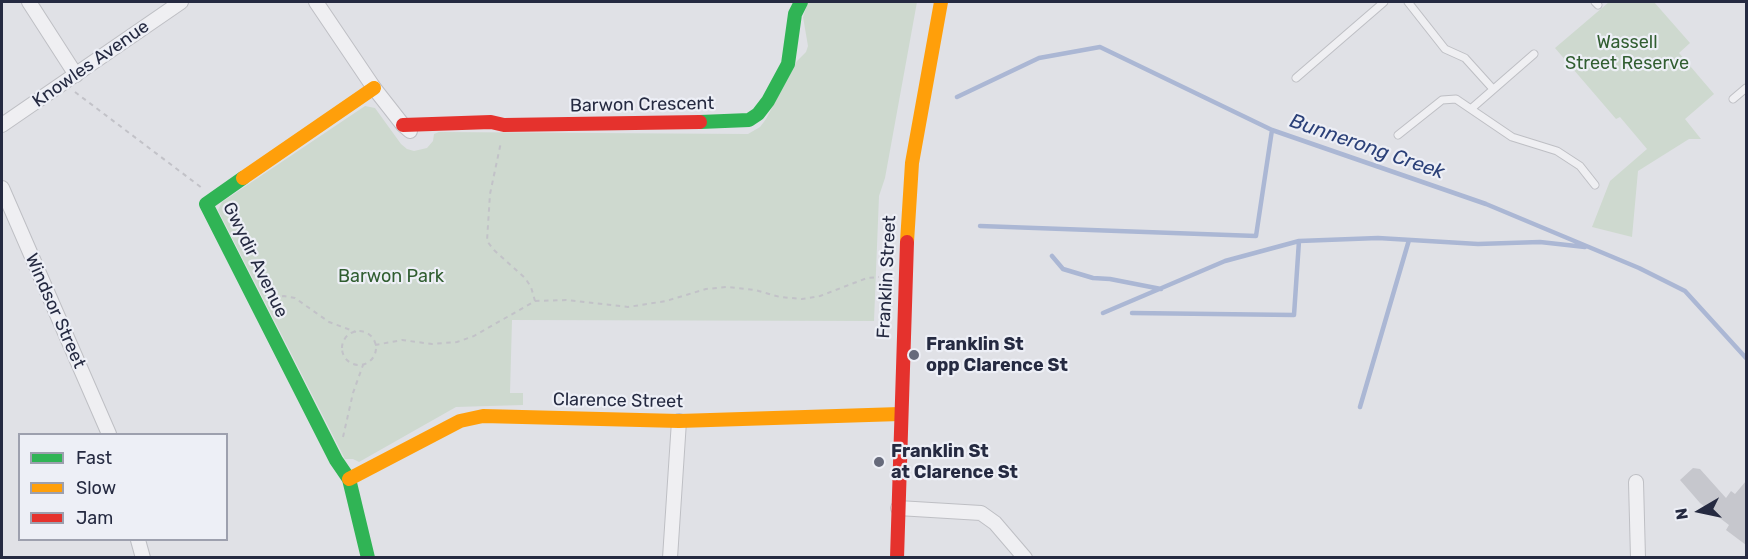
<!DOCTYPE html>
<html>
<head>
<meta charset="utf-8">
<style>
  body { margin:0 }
  #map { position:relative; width:1748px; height:559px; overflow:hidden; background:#e0e1e6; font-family:Rubik,sans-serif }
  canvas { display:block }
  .frame { position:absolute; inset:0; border:3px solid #252a41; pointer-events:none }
  .legend { position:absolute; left:18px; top:433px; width:210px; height:108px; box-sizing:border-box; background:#edeff6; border:2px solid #9da0ae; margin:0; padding:8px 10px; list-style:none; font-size:18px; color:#252a41 }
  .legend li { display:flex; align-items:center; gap:12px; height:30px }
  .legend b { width:30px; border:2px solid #9da0ae }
  .north { position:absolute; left:1670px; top:481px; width:60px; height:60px; -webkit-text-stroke:4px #edeff6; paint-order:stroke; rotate:261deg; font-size:16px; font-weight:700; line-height:24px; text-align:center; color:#252a41 }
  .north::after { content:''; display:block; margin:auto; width:21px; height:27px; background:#252a41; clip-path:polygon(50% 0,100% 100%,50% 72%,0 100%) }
</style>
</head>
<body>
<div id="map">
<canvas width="1748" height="559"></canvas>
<div class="frame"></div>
<ul class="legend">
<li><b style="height:8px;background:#30b455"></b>Fast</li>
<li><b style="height:8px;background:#ff9f0a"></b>Slow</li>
<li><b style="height:8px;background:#e5322d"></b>Jam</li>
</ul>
<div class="north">N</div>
</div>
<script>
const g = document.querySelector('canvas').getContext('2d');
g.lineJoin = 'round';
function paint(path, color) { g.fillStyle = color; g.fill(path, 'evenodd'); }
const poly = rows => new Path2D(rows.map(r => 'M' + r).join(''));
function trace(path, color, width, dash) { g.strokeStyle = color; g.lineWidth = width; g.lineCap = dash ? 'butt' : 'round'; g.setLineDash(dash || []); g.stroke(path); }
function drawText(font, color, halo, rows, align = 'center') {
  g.font = font + ' Rubik,sans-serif'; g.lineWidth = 4.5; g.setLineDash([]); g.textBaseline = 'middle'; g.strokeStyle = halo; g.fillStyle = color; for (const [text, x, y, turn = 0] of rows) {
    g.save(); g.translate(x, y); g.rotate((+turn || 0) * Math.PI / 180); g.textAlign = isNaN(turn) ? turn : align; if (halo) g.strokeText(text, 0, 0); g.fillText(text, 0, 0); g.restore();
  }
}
paint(poly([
  [808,2,917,2,885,178,879,196,874,321,512,320,510,393,523,393,523,405,456,407,359,462,353,459,345,459,218,210,222,202,365,106,375,108,401,144,407,149,414,151,427,148,433,141,434,134,439,132,748,134,760,127,766,119,797,61,806,52,808,46,803,17],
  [1609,2,1654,2,1690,43,1679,53,1714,94,1685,119,1701,139,1689,139,1638,171,1632,237,1592,227,1610,181,1647,149,1620,117,1616,119,1555,48]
]), '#ced9cf');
trace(poly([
  [957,97,1039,58,1100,47,1272,130,1486,204,1639,268,1685,291,1746,358],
  [980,226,1256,236,1272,130],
  [1052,256,1063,269,1093,278,1110,279,1161,289],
  [1103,313,1225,261,1299,241,1378,238,1478,244,1540,242,1585,247],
  [1132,313,1294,315,1299,241],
  [1360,407,1409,240]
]), '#abb7d4', 4.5);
paint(poly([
  [1693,468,1700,469,1726,498,1731,491,1735,494,1746,481,1746,545,1726,530,1729,525,1700,503,1680,480]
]), '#c6c7cd');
const lane = poly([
  [1408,2,1445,49,1465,58,1493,89],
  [1595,2,1598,5],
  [1296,78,1384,2],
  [1733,99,1746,88],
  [1472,108,1534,54],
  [1398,135,1442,100,1456,99,1512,137,1557,151,1580,166,1595,185]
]);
const street = poly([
  [29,2,76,75],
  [316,2,374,88,403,125,410,131],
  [2,125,181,2],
  [2,188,109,434],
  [1636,482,1638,558],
  [898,508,981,513,995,523,1025,558],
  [138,540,143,558],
  [670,558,679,421]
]);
trace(lane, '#bebfc4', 9);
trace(street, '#bebfc4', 16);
trace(poly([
  [75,92,202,188],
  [273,297,284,296,295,298,329,322,356,332],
  [535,301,566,300,628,307,666,301,706,289,727,287,755,290,780,297,802,299,820,296,867,278,879,277],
  '342 348a17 17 0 1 1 34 0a17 17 0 1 1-34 0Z',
  [375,345,402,340,432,344,457,342,474,336,535,301,531,287,525,278,494,250,487,241,490,194,501,142],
  [343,437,353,393,363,365]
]), '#c2c2c8', 2, [4.5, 4.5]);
trace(lane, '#efeff2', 7);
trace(street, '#efeff2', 14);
trace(poly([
  [700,122,749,120,758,114,768,101,788,64,795,14,801,2],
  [243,178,206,204,336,460,349,479,368,558]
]), '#30b455', 14);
trace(poly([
  [243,178,374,88],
  [907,242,912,163,941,2],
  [349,479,460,421,483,416,679,421,900,414]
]), '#ff9f0a', 14);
trace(poly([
  [403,125,491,122,504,125,700,122],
  [897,558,907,242]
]), '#e5322d', 14);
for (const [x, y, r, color] of [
  [914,355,6,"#666a7b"],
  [879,462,6,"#666a7b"]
]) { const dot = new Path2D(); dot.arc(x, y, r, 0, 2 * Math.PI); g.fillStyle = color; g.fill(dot); trace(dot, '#edeff6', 2); }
drawText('18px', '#315e31', '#edeff6', [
  ["Wassell",1627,43],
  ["Street Reserve",1627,64],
  ["Barwon Park",391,277]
]);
drawText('18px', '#252a41', '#edeff6', [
  ["Knowles Avenue",91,64,-35],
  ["Barwon Crescent",642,105,-1],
  ["Gwydir Avenue",255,260,64],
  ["Franklin Street",887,277,-87],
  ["Windsor Street",55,311,66],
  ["Clarence Street",618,401,1]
]);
drawText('bold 18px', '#252a41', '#edeff6', [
  ["Franklin St",926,345],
  ["opp Clarence St",926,366],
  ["Franklin St",891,452],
  ["at Clarence St",891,473]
], 'left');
drawText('italic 20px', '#2b4078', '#edeff6', [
  ["Bunnerong Creek",1367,147,19]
]);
</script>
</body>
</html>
